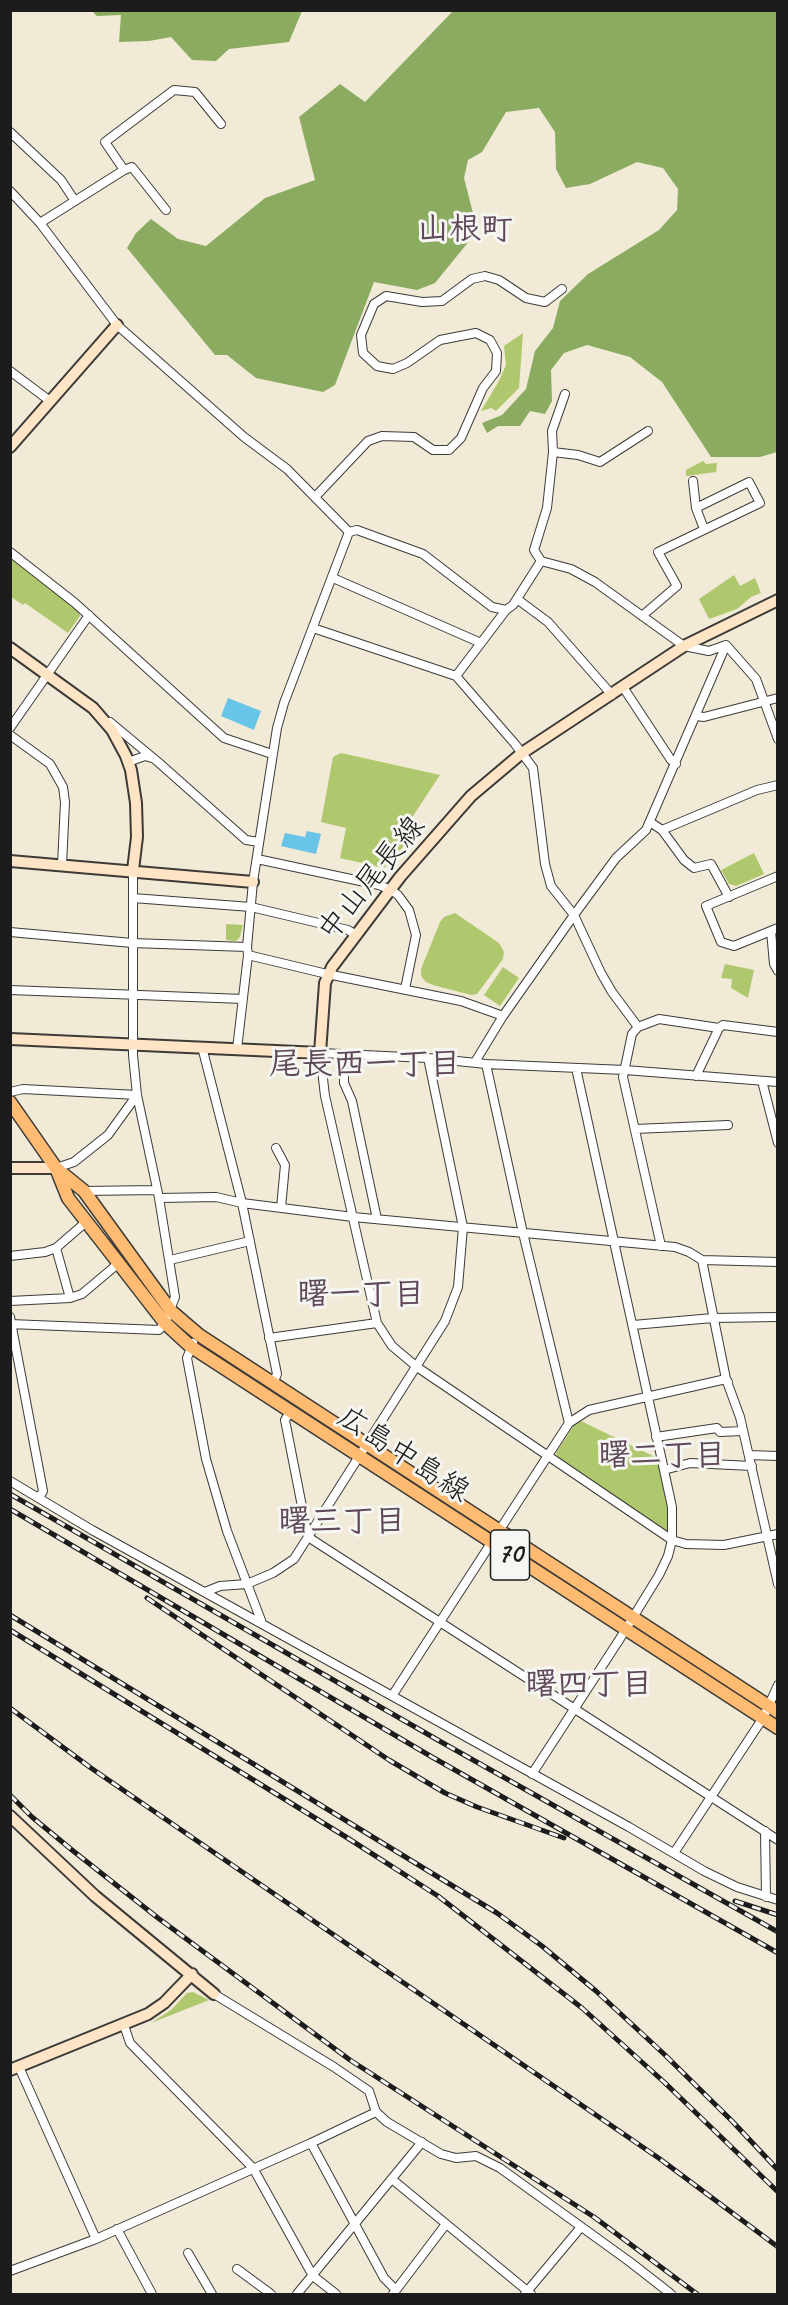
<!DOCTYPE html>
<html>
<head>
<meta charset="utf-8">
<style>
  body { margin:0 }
  #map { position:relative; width:788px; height:2305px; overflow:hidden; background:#f1ead7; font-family:Caveat,sans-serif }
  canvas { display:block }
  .frame { position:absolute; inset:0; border:12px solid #1c1c1c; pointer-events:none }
</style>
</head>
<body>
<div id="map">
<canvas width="788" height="2305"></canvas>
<div class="frame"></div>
</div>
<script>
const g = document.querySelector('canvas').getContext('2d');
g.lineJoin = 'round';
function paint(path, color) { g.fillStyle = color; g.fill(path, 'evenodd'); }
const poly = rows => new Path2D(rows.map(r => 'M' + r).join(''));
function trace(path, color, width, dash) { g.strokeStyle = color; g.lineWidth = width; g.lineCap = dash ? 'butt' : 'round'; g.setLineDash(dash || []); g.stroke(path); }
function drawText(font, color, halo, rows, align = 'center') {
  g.font = font + ' Caveat,"Klee One",sans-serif'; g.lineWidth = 6; g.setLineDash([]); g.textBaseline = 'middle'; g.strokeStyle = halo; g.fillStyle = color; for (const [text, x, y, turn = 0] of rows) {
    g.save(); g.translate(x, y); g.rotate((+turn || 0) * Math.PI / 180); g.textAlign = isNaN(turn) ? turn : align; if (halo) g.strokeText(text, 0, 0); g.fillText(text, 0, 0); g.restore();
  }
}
paint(poly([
  [523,333,519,388,496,411,491,408,481,411,499,381,506,365,504,346],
  [703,461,706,464,717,463,716,472,686,476,686,470],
  [12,558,79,611,80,616,68,633,25,603,23,605,11,597,10,560],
  [734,575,740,586,755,578,761,593,751,597,737,609,709,619,699,599],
  [341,753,440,775,411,819,413,836,384,868,340,858,346,828,321,822,333,757],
  [754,853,764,874,736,886,729,884,721,870],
  [455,913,499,943,504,952,503,959,477,994,471,995,433,985,426,982,421,976,421,969,440,922,444,917],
  [226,924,243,925,240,937,236,941,226,940],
  [725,964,754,970,748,998,731,988,732,979,721,978],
  [503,967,519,978,500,1006,484,995],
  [581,1421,657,1458,669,1509,669,1529,666,1531,558,1459,556,1453,574,1425],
  [193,1992,209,2000,151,2023,171,2010,187,1993]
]), '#afc86d');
paint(poly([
  [92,11,302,11,289,42,229,49,216,61,192,60,171,37,149,41,119,42,121,15,97,16],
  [453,11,777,11,777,452,760,457,711,457,662,382,630,357,587,345,564,353,551,370,552,401,545,414,530,411,520,426,498,426,487,433,482,423,502,415,526,389,535,351,553,328,560,301,588,274,659,230,677,210,678,189,663,168,637,162,590,184,566,188,556,169,555,132,539,108,506,112,482,152,468,160,464,178,474,217,470,240,435,283,417,290,374,282,335,385,323,392,256,378,227,355,215,355,127,248,136,233,151,219,178,239,206,246,265,198,315,180,299,117,340,84,365,102]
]), '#8bac60');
paint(poly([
  [228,698,261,711,254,730,221,716],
  [307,831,321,834,316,854,281,846,285,833,305,837]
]), '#68c5e7');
const street = poly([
  [10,132,61,180,75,201],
  [124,170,105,142,174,90,195,92,221,124],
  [10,191,40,223,117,325,244,437,287,469,349,532,284,703,277,728,253,882,247,947,248,955,327,974,461,1001,503,1016],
  [40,223,124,170,132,167,166,210],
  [10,371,50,401],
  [565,394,552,431,553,452,547,508,534,550,541,561,571,569,595,582,684,646,709,651,726,645,756,679,778,739],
  [553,452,578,455,600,462,648,431],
  [693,481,696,508,704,529],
  [316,496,368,441,382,436,414,437,433,450,449,450,461,438,483,388,496,371,497,353,490,340,476,333,440,340,407,363,393,369,377,366,363,353,361,335,374,304,386,296,422,302,442,301,472,279,485,276,499,280,526,298,545,302,562,289],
  [349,532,357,530,423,554,492,607,506,610,513,605,541,561],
  [10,552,75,603,224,738,272,754],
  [333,578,481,643],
  [517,599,548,622,612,695],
  [642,616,677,586,658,552,760,503,749,482,696,508],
  [313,628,456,676,515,744,533,768,545,864,551,886,574,915,601,973,612,992,638,1027],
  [456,676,506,610],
  [623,687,671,760,676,764],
  [697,716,704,717,778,698],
  [110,722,158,762,246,840,259,842],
  [10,728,89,615],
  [10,735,50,764,63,787,65,802,62,865],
  [128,762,145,756,152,758],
  [650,822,662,830,684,860,694,868,711,864,729,897],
  [662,830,757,790,778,785],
  [257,859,379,885,391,890,398,895,409,910,416,935,405,989],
  [778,876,706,906,721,942,734,946,778,928],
  [133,898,251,907,348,930,356,935],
  [771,931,774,964,778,971],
  [10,932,132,943,247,947],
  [10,990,243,999],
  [202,1047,242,1203,277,1374,273,1384],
  [237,1049,248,955],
  [344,1054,344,1083,352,1101,377,1219],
  [475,1062,503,1016,574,915,616,858,646,830,726,645],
  [486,1064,523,1233,569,1423],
  [696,1076,719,1028],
  [762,1081,778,1143],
  [778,1082,625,1070,486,1064,428,1058,320,1053,325,1096,377,1323,392,1346,417,1367,672,1540,686,1544,724,1545,778,1534],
  [10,1092,23,1089,137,1095],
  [635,1129,728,1125],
  [276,1148,285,1165,281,1208],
  [56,1168,74,1162,108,1135,137,1095],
  [84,1191,157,1190],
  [159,1198,216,1197,242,1203,353,1217,675,1247,689,1252,702,1260,778,1262],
  [661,1246,623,1077,632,1034,638,1027,659,1019,719,1028,723,1025,778,1032],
  [56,1248,70,1298],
  [10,1256,45,1252,56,1248,86,1222],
  [170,1260,250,1241],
  [702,1260,726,1379,740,1417,778,1584],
  [10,1301,70,1298,82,1294,120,1262],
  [10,1317,43,1491,39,1498],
  [10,1324,159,1330,165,1323,175,1297,159,1198,137,1095,133,1055,133,870],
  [633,1325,713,1318,778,1317],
  [269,1338,377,1323],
  [193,1343,187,1358,206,1459,227,1531,262,1623],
  [290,1412,285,1420,308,1537,778,1840],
  [656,1437,717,1428,720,1432,743,1431],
  [749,1455,778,1456],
  [664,1470,690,1463,752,1466],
  [10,1481,92,1530,629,1827,704,1871,737,1887,778,1900],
  [205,1592,220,1586,247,1584,273,1573,294,1559,445,1321,458,1287,463,1227,428,1058],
  [392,1696,569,1423,589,1410,726,1379,728,1382],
  [532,1774,621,1637,659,1575,668,1556,672,1540,672,1507,664,1470,576,1068],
  [765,1831,766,1897],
  [674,1853,763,1718,778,1685],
  [214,1994,334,2067,369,2091,376,2112,387,2122,441,2154,456,2158,476,2156,500,2168,630,2262,671,2294],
  [124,2025,130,2043,253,2168,313,2276,336,2294],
  [19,2067,96,2239],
  [311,2143,384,2278,396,2290],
  [393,2180,531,2294],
  [117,2229,152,2294],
  [188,2253,212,2294],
  [237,2269,271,2294],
  [10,2271,96,2239,311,2143,376,2112],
  [297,2294,422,2142],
  [393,2294,446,2224],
  [525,2294,581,2227]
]);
const secondary = poly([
  [10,447,117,325],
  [10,648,93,708,112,730,126,756,131,770,136,803,137,837,133,870],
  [10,861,253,882],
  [10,1039,320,1053,325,983,332,967,400,877,471,796,522,753,684,646,778,600],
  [10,1168,56,1168],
  [10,1816,95,1896,214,1994],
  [10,2070,148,2014,164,2003,192,1974]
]);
const primary = poly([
  [10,1102,56,1168,68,1198,165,1323,190,1346,778,1728],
  [57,1169,84,1191,171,1311,199,1335,778,1712]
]);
trace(street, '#3c3b38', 10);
trace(secondary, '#3c3b38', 14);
trace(primary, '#3c3b38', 15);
trace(street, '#fff', 8);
trace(secondary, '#ffe4c6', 10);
trace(primary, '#ffbb71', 12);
const rail = poly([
  [10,1494,443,1743,778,1932],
  [10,1509,432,1757,778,1953],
  [147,1598,389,1760,445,1793,477,1807,564,1838],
  [10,1615,497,1913,542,1946,596,1991,665,2055,732,2121,778,2170],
  [10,1630,346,1837,438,1896,582,2008,664,2082,778,2192],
  [10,1708,91,1768,660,2159,778,2247],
  [10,1795,32,1817,72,1850,158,1918,350,2060,594,2217,697,2294],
  [735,1901,778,1915]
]);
trace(rail, '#1c1c1c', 5);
trace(rail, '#f6f6f2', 3, [9]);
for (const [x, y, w] of [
  [510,1555,39]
]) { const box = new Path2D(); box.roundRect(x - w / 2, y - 25, w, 50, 4.5); g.fillStyle = '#f6f6f2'; g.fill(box); trace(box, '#1c1c1c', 1.5); }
drawText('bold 28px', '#1c1c1c', null, [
  ["70",510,1555]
]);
drawText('30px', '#1c1c1c', '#f6f6f2', [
  ["中山尾長線",372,879,-51],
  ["広島中島線",403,1455,33]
]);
drawText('bold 32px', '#5e4859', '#f6f6f2', [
  ["山根町",465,231],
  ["尾長西一丁目",365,1066],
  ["曙一丁目",361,1296],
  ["曙二丁目",662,1457],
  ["曙三丁目",342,1523],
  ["曙四丁目",589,1686]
]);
</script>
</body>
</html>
